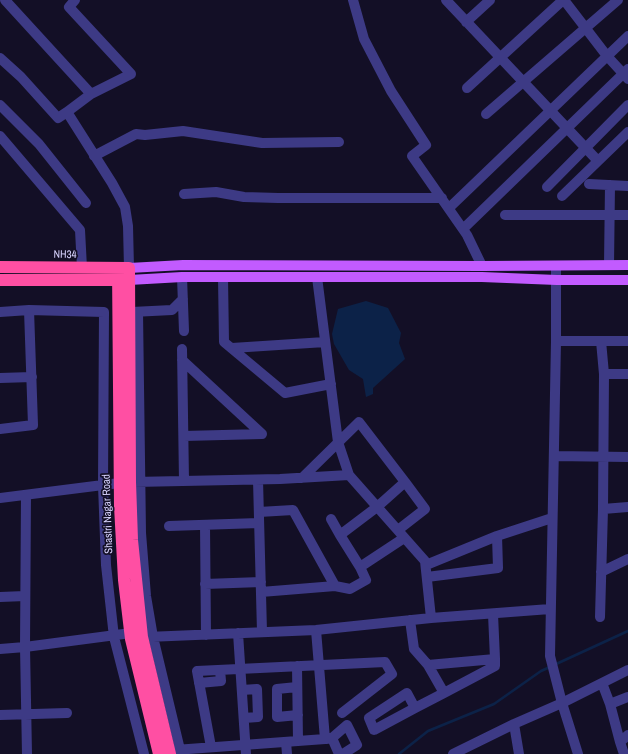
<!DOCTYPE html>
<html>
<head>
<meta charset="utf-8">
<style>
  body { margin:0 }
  canvas { display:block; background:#130f26 }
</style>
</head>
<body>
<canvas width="628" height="754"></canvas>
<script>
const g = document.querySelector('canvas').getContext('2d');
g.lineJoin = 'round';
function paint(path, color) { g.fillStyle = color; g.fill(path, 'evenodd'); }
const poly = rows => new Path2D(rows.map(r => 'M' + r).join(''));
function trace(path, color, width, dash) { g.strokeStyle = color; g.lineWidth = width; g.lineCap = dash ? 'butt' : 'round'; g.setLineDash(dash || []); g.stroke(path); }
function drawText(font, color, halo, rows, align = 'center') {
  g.font = font + ' "Archivo Narrow",sans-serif'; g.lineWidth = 3.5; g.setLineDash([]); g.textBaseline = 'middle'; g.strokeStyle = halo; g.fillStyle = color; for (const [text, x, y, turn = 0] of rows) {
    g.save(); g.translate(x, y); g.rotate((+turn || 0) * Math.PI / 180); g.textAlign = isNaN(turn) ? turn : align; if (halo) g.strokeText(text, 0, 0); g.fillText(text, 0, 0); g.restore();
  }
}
paint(poly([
  [366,301,388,308,401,333,399,343,405,359,373,388,373,394,366,397,363,379,349,370,334,344,332,334,338,309]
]), '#0c2248');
trace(poly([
  [554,665,628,631],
  [399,754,428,731,494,704,541,671,550,667]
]), '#0c2248', 2.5);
trace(poly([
  [5,0,91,94],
  [75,0,69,7,131,74,91,94,67,112,112,183,125,207,128,226,129,268],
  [353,0,364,39,391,91,426,145,412,156,467,235,482,266],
  [446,0,598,161],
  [564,0,607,56,628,79],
  [466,22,490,0],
  [0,58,21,77,58,118,67,112],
  [467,88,563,0],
  [0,105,39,144,86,203],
  [486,114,618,0],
  [0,136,80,230,82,268],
  [94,156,136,134,145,135,183,131,262,143,339,142],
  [589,184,628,186],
  [547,187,628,105],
  [184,194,216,192,244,197,278,198,442,198],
  [562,196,628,132],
  [449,208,628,36],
  [505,215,628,215],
  [463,229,628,69],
  [609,265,610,185],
  [556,266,556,341,550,656,562,703,578,754],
  [182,277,184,331],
  [317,277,338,442,349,475],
  [223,278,224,342,285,393,331,384],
  [0,312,29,310,104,312,103,485,120,483],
  [132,312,172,310,183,299],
  [138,312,141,533,146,596,153,637,181,754],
  [556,341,628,341],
  [232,348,325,342],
  [182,349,184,481],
  [182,360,262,434,184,436],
  [604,374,628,374],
  [0,378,32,377],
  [0,429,33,425,29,310],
  [554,456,628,457],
  [302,478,359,422,405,482],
  [258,480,262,632],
  [134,482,280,479,349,475,425,561,431,618],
  [0,498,103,485,106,565,114,637,144,754],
  [603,509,628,507],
  [259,512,293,510,335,586,261,592],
  [331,519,340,535],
  [205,525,206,635],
  [169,526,259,523],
  [398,530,425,509,405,482,377,507,340,535,360,567,404,538],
  [497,536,552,518],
  [426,565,497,536,498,568,427,577],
  [601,572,628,559],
  [205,584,261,582],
  [335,586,350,589,366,580,360,567],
  [0,597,25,596],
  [600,617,603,509,604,374,601,341],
  [410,620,414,649,428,665,495,659,493,614],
  [238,633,246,754],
  [147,637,316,630,431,618,550,609],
  [0,649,25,647,26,495],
  [428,665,444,693],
  [297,666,298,741],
  [199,683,221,681,220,670],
  [602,683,610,704],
  [297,687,277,689,277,717,298,715],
  [242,690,257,689,258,717,244,718],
  [415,708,407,693,369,718,374,730,415,708,444,693,495,666,495,659],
  [0,715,67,713],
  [514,724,519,754],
  [332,738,347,725,357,745,343,754],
  [326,739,332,738,339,754],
  [286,742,287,754],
  [620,742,610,704,628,697],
  [211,747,197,671,385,662,392,674,342,713],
  [175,750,325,739,316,630],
  [27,754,25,647,131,633],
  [453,754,514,724,562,703,628,670],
  [624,754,620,742,628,735]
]), '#3d3a85', 10);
trace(poly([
  [129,268,183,265,482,266,628,265],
  [129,280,182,277,482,277,557,280,628,280]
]), '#c25bff', 10);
trace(poly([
  [0,267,129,268,130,482,132,540,142,637,170,754],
  [118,268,120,506,124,580,131,639,159,754],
  [0,280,126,280]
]), '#ff4fa3', 12);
drawText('11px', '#d9d4ff', '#130f26', [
  ["NH34",65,255,1],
  ["Shastri Nagar Road",108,514,-92]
]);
</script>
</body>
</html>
